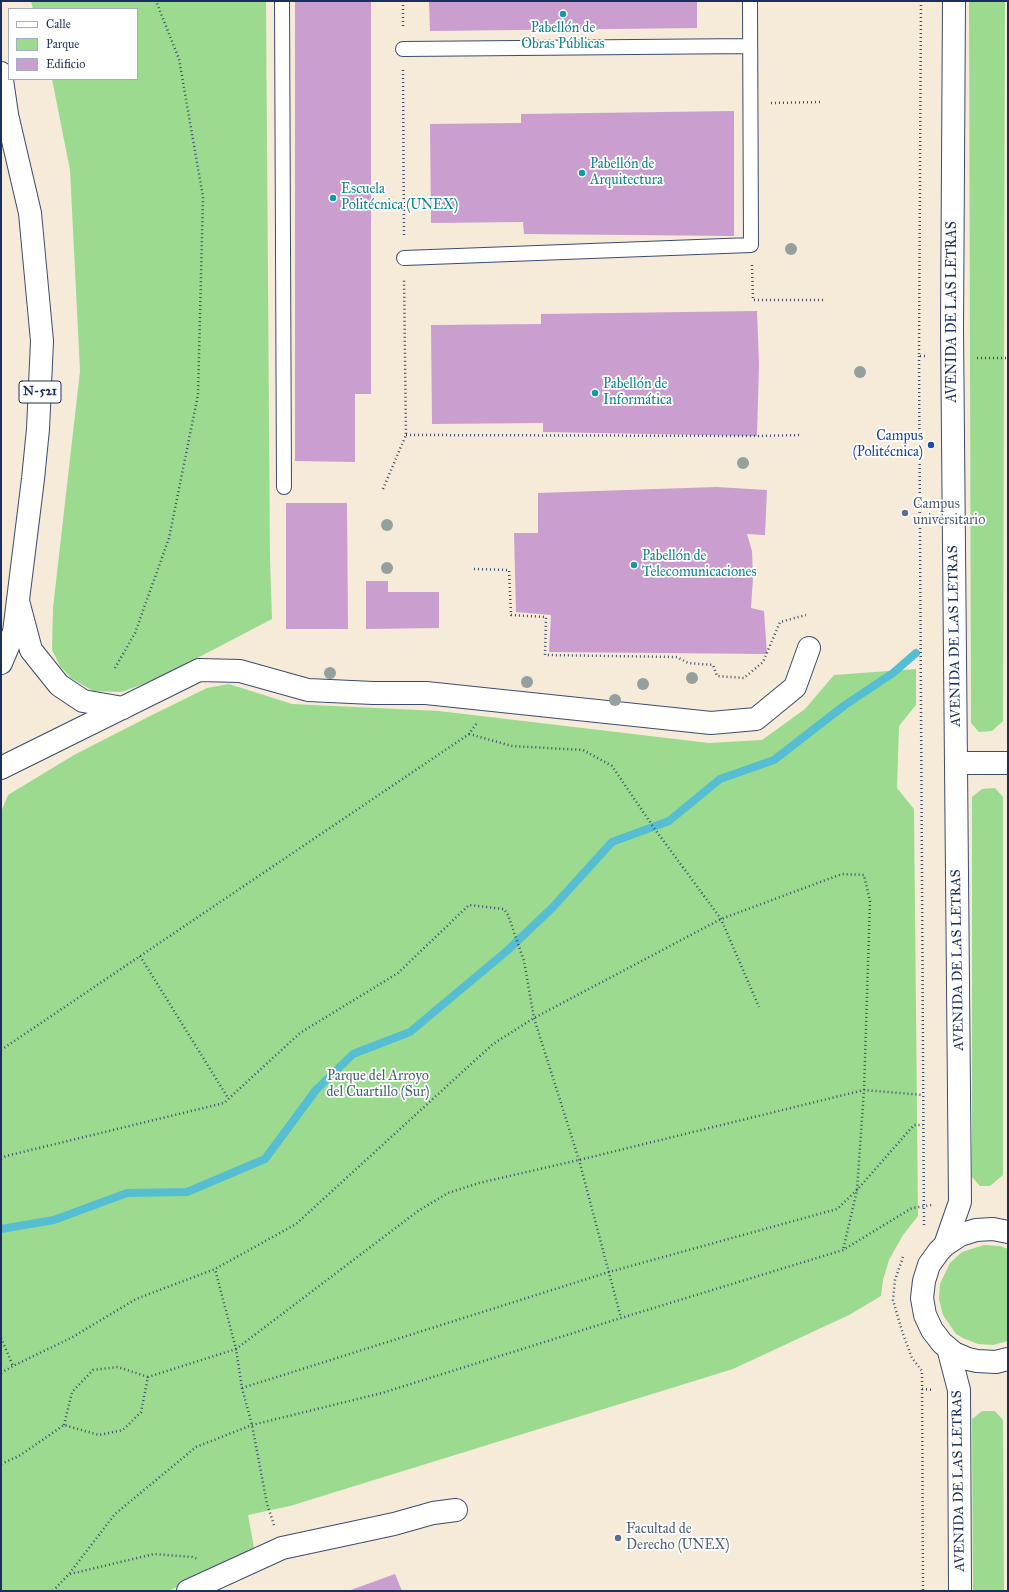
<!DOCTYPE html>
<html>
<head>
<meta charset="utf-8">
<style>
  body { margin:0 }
  #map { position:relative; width:1009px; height:1592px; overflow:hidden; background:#f5ebd8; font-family:"IM FELL Great Primer",serif }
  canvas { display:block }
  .frame { position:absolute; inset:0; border:2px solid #1b2f5e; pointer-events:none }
  .legend { position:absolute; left:8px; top:8px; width:130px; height:72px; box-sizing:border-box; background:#fff; border:1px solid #a4acbf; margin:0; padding:5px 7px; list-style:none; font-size:12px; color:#1b2f5e }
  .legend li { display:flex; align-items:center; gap:8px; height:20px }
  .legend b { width:20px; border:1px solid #a4acbf }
</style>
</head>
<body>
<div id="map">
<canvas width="1009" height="1592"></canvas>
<div class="frame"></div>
<ul class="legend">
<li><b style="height:5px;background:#fff"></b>Calle</li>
<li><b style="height:11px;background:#9cda8f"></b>Parque</li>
<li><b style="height:11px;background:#ca9ecf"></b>Edificio</li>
</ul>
</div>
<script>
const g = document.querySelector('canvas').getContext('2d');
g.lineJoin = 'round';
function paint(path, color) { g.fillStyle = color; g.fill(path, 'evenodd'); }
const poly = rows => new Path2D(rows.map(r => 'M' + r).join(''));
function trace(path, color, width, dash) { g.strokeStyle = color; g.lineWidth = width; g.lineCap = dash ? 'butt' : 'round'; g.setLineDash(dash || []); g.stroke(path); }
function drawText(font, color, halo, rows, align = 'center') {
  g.font = font + ' "IM FELL Great Primer",serif'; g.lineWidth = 3.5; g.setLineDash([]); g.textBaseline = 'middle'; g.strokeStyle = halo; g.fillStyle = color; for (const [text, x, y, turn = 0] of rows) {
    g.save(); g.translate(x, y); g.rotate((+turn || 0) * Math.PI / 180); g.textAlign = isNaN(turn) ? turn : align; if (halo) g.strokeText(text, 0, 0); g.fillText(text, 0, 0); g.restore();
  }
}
paint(poly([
  [31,1,266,1,270,560,272,619,159,678,122,692,93,691,71,678,60,666,52,650,53,608,80,371,70,170,52,79,137,79,137,9,33,9],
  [969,1,1005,1,1003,721,992,731,979,732,971,723],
  [916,669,916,705,899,726,897,788,914,809,918,1216,903,1235,889,1260,883,1280,881,1296,849,1315,733,1369,290,1506,248,1515,255,1553,168,1591,1,1591,1,812,8,795,74,755,152,715,207,688,229,684,292,704,439,711,709,743,762,740,805,709,834,675],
  [995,788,1003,797,1003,1175,990,1186,980,1186,972,1177,972,797,982,789],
  [984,1245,1000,1246,1008,1249,1008,1341,993,1345,978,1344,963,1338,956,1334,943,1315,939,1299,940,1284,950,1263,962,1252],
  [982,1411,995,1411,1003,1420,1004,1591,973,1591,972,1419]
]), '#9cda8f');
trace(poly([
  [1,1229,54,1220,127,1193,187,1192,265,1159,316,1090,353,1054,410,1032,508,950,553,907,612,842,669,821,720,779,774,760,845,705,893,673,916,653]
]), '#55bed2', 8);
paint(poly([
  [295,1,371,1,371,394,355,394,355,462,295,461],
  [429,1,697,1,697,28,430,31],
  [734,111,734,236,524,234,523,222,431,223,430,124,521,123,521,114],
  [757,311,759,364,757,436,543,432,543,423,432,424,431,325,541,324,541,314],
  [716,487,767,490,765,535,747,534,752,551,753,578,751,608,764,611,767,654,549,652,551,615,516,612,514,533,538,533,538,493],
  [286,503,347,503,348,629,286,629],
  [366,581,388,581,388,592,439,592,439,628,366,629],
  [395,1574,402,1591,348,1591]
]), '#ca9ecf');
const lane = poly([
  [282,1,284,487],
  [403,49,750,46],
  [404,258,751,245,750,1]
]);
const street = poly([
  [18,601,31,650,59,685,83,701,123,708],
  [957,763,1008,763],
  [1,768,199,670,240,671,308,690,373,693,426,693,711,723,756,719,795,687,809,648],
  [188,1591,282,1548,394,1524,433,1513,456,1510]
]);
const secondary = poly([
  [1008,1232,993,1229,976,1230,960,1235,945,1245,939,1251,929,1265,924,1281,922,1298,925,1315,932,1330,942,1343,954,1353,968,1359,977,1361,996,1362,1008,1359],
  [945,1245,960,1202,952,328,954,1],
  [948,1348,959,1390,960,1591]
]);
const highway = poly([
  [1,73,7,114],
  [1,99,8,119,30,213,42,341,38,429,33,479,14,632,1,663]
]);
trace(lane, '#3c4b70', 16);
trace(street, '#3c4b70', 24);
trace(secondary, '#3c4b70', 24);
trace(highway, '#3c4b70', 24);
trace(poly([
  [403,1,403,29],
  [921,1,919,356,928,356],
  [403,70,404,237],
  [771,103,820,102],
  [752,265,753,300,823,300],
  [919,356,924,1225],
  [977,358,1008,358],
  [406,435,757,436,801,435],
  [383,489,406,435,404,278],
  [474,569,509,570,511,615,546,617,545,655,677,657,688,663,713,665,717,676,744,678,763,662,780,622,806,615],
  [115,668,135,633,169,538,198,395,203,197,179,59,156,1],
  [469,734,512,746,583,750,612,766,654,828,721,919,759,1007],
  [140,956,228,1098],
  [1,1050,469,734,477,723],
  [1,1159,6,1156,224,1103,300,1033,398,973,469,905,504,909,508,915,524,961,534,1018,579,1160,621,1318],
  [903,1257,895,1280,893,1300,902,1331,912,1358,922,1371,923,1591],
  [1,1338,13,1366],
  [1,1373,13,1366,71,1338,136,1299,215,1269,296,1224,493,1044,534,1018,721,919,842,874,864,875,870,901,864,1090,857,1190,843,1250],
  [242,1388,609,1272,837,1209,857,1190,914,1125,923,1125],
  [922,1389,933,1390],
  [64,1425,72,1392,93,1370,118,1367,148,1377],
  [1,1464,19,1456,64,1425,99,1435,123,1430,141,1412,148,1377,236,1349,215,1269],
  [274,1525,267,1504,252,1425,242,1388,236,1349,418,1211,448,1193,479,1183,579,1160,864,1090,923,1095],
  [70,1574,154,1554,192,1557,198,1559],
  [53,1591,69,1574,115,1514,196,1447,252,1425,382,1393,621,1318,843,1250,912,1208,932,1205]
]), '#3c4b70', 2.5, [1, 3]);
trace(lane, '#fff', 14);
trace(street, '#fff', 22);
trace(secondary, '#fff', 22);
trace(highway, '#fff', 22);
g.fillStyle = '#93a09d';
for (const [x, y] of [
  [791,249],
  [860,372],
  [743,463],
  [387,525],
  [387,568],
  [330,673],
  [692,678],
  [527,682],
  [643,684],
  [615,700]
]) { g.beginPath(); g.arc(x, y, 6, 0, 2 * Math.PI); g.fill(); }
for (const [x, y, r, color] of [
  [563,14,4,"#0f9aa8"],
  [582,173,4,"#0f9aa8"],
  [333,198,4,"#0f9aa8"],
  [595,393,4,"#0f9aa8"],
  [931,445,4,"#1a4fb4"],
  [905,513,4,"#5c6f8a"],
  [634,565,4,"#0f9aa8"],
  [618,1538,4,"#5c6f8a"]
]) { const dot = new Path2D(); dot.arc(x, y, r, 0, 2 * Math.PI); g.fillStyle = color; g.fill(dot); trace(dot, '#fff', 1.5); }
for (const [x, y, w] of [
  [40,392,42]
]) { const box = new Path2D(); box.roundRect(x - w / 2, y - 11, w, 22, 3); g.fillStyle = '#fff'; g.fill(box); trace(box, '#1b2f5e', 1); }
drawText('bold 13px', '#1b2f5e', null, [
  ["N-521",40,392]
]);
drawText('14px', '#0d838f', '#fff', [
  ["Pabellón de",563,29,"center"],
  ["Obras Públicas",563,45,"center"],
  ["Pabellón de",590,165],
  ["Arquitectura",590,181],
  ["Escuela",341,190],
  ["Politécnica (UNEX)",341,206],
  ["Pabellón de",603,385],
  ["Informática",603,401],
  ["Pabellón de",642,557],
  ["Telecomunicaciones",642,573]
], 'left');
drawText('14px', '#1b2f5e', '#fff', [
  ["AVENIDA DE LAS LETRAS",953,312,-90],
  ["AVENIDA DE LAS LETRAS",955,636,-91],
  ["AVENIDA DE LAS LETRAS",958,960,-91],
  ["AVENIDA DE LAS LETRAS",959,1481,-91]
]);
drawText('14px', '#164399', '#fff', [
  ["Campus",923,437],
  ["(Politécnica)",923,453]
], 'right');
drawText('14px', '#4e5e75', '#fff', [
  ["Campus",913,505],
  ["universitario",913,521],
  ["Facultad de",626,1530],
  ["Derecho (UNEX)",626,1546]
], 'left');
drawText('14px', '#42626d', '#fff', [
  ["Parque del Arroyo",378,1077],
  ["del Cuartillo (Sur)",378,1093]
]);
</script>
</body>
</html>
